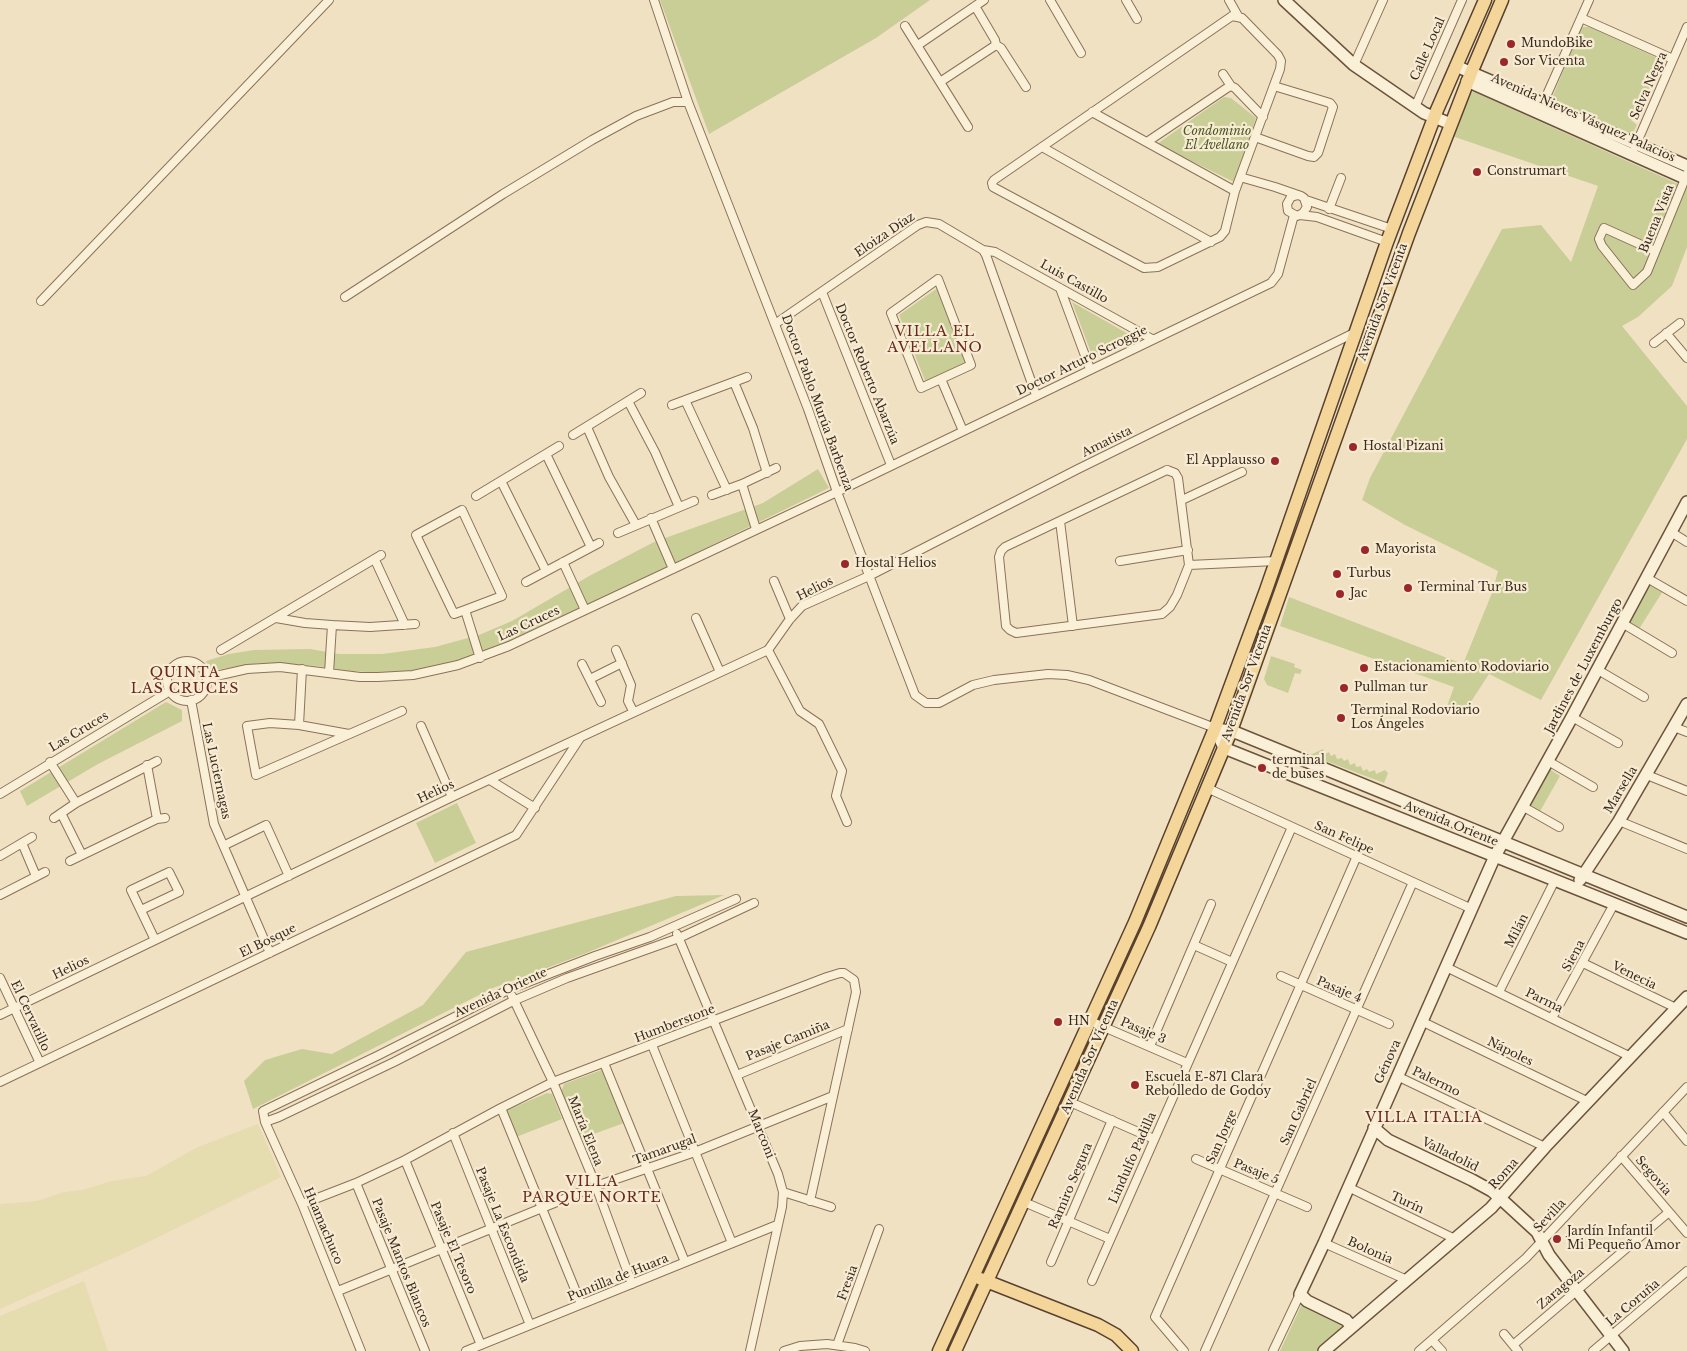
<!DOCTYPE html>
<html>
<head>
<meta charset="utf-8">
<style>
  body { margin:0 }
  canvas { display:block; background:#f0e1c3 }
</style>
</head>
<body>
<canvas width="1687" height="1351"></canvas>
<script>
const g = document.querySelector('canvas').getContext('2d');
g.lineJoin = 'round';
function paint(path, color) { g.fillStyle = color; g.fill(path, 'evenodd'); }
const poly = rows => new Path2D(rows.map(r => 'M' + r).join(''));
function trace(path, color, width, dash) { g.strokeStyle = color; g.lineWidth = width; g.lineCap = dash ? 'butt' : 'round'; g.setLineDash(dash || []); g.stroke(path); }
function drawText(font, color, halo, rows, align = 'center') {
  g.font = font + ' "Libre Baskerville",serif'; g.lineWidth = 4.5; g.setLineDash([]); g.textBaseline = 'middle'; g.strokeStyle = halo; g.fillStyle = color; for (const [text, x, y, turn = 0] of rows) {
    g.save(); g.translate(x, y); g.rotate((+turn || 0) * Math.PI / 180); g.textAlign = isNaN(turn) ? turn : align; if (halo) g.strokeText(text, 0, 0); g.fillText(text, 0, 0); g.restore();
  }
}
paint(poly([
  [258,1124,281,1177,138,1247,0,1309,0,1204,37,1201,64,1192,82,1190,112,1181,146,1176,198,1147],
  [84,1281,108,1351,0,1351,0,1316]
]), '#e5dcb0');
paint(poly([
  [660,0,930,0,876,38,709,134],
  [1581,27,1589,27,1662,60,1662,67,1647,102,1640,99,1631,120,1637,125,1633,133,1629,134,1555,100,1553,96],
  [1474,92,1687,188,1687,247,1672,286,1638,317,1622,326,1687,406,1687,439,1541,700,1489,674,1463,714,1446,709,1454,687,1280,626,1289,597,1463,664,1492,593,1498,571,1405,525,1362,500,1370,478,1502,229,1541,225,1571,262,1598,186,1452,136,1470,93],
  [1224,97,1231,98,1256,118,1234,182,1157,144],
  [939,287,968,363,926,383,899,315],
  [1072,302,1137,339,1093,358],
  [818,469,829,488,523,637,464,661,432,669,398,674,351,671,317,666,283,663,260,663,209,671,206,661,229,654,254,650,310,649,339,654,382,654,435,647,479,635,512,621,591,575,654,542,763,503],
  [1648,582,1663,591,1639,629,1626,621],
  [1271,656,1295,664,1294,667,1302,670,1300,674,1295,673,1288,693,1267,685,1264,679],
  [166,702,182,710,182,721,98,764,27,806,20,791],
  [1323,749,1325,754,1329,752,1331,756,1335,754,1337,759,1342,758,1344,761,1348,759,1350,765,1355,763,1356,767,1361,766,1363,771,1367,769,1369,772,1375,770,1376,774,1385,770,1388,773,1384,783,1310,755],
  [1545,766,1560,776,1539,813,1526,805],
  [457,803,476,843,435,863,416,823],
  [724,895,584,954,493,988,253,1109,244,1081,265,1060,302,1049,332,1054,423,1005,466,952,676,896],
  [604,1069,624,1123,580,1139,561,1092,564,1084],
  [547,1093,552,1094,562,1119,516,1137,505,1111],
  [1301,1306,1344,1327,1316,1351,1280,1351]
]), '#c9ce97');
const street = poly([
  [654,0,688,102,808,409,837,492,915,695,926,703,939,703,973,685,994,680,1048,674,1067,675,1089,680,1215,728],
  [1050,0,1081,53],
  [1126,0,1137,19],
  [1229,0,1238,16],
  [975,6,995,40,996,45],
  [1232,16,1242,18,1278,55,1281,61,1280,69,1235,191,1225,231,1220,237,1158,267,1144,268,993,187,992,183,994,180,1232,16],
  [1581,18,1673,59],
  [905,26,968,127],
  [918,45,984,0],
  [1354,65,1383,0],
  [1223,74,1231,86],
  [940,82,996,45,1001,48,1026,87],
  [1415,107,1462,0],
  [1541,108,1589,0],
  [1092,112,1235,191],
  [1255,137,1308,156,1314,157,1318,153,1333,107,1330,103,1274,86],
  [1147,142,1227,88,1231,86,1235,88,1263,117],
  [1042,147,1211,242],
  [1635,147,1687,27],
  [1240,177,1275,187,1301,196,1304,198,1307,207,1303,213,1297,216,1288,211,1287,204,1291,197,1298,195],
  [1306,200,1392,229],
  [1329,209,1341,178],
  [1300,215,1317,217,1387,242],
  [983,250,995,252,1152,339],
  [1655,251,1604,228,1599,239,1602,246,1633,285,1647,272,1687,174],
  [938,279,971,365,921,388,891,313,938,279],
  [1060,288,1090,369],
  [822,292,891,465],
  [345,297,503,194,592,140,636,116,673,102,688,102],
  [41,301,329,0],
  [775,324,918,225,926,222,939,224,983,250,986,255,1036,395],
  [1666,333,1687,358],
  [1654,343,1680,323],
  [941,379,963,431],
  [734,382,753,428,767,473],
  [685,400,727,490],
  [628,401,655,452,679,507],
  [672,405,747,377],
  [587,427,609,477,636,525],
  [573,435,641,393],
  [546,454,591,547],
  [1167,470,1175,473,1178,478,1189,565,1177,595,1170,607,1162,614,1016,633,1010,630,1006,626,999,557,1001,551,1005,547,1167,470],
  [501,481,546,571],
  [742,484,756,529],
  [712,495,742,484,776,468],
  [476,496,559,446],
  [1182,500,1242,472],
  [651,518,673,569],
  [1060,521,1073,626],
  [1671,532,1687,542],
  [618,533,694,501],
  [375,560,405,625],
  [1120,561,1188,550],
  [563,562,585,610],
  [1189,565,1276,561],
  [1647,578,1687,601],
  [774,581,790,619],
  [526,582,599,543],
  [465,610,454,614,416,535,462,510,502,596,465,610,480,658],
  [276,618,305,623,332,625],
  [696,618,720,672],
  [1622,623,1672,653],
  [221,650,381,555],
  [616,650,631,685,628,701,633,711],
  [768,650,800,711,819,724,842,771,836,796,847,822],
  '167 681a20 20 0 1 1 40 0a20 20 0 1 1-40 0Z',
  [582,664,601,702],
  [302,669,299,725,270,723,247,726,256,775,402,711],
  [1598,670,1644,697],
  [329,673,332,625,370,627,415,624],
  [207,678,247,669,280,667,360,677,378,677,413,675,458,665,509,646,837,492,1271,283,1278,274,1294,215],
  [590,679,622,663],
  [191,700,214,824,270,953],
  [1572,717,1618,743],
  [299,725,349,734],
  [421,726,452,797],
  [1674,727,1687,732],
  [1548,761,1593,787],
  [50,762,76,803],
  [147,765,157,819],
  [1647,775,1687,791],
  [490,780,535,808],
  [1207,788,1472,909],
  [0,794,170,691],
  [1522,806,1559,827],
  [61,813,82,855],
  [54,818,76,803,157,761],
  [1619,821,1687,849],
  [22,843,36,876],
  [225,845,266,825,289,876],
  [0,856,32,837],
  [70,861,157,819,165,818],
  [0,895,45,872],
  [141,910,179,892,169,872,131,890,155,940],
  [677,934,778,1174,783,1192,782,1207,750,1351],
  [1194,945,1232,962],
  [1583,963,1676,1008],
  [1446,967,1631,1057],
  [1281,976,1389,1024],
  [0,978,40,1063],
  [1499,992,1555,880],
  [512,996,553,1082,596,1186,632,1284],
  [0,1015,452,797,768,650,790,619,802,606,869,576,1078,469,1356,332],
  [1552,1018,1614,904],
  [1090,1021,1187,1063],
  [1421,1021,1589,1102],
  [652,1045,732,1243],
  [1150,1046,1211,904],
  [604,1063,685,1262],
  [737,1075,848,1029],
  [1397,1076,1545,1147],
  [0,1082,516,835,580,738],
  [1070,1102,1154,1139],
  [501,1108,581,1304],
  [1663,1112,1687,1141],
  [265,1122,279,1117,394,1062,513,1001,567,978,679,938,754,903],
  [453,1133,530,1325],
  [1621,1156,1687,1233],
  [1196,1159,1307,1207],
  [405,1160,481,1345],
  [356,1183,425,1351],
  [1348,1187,1455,1239],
  [783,1192,831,1207],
  [1024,1202,1110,1239],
  [302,1204,356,1183,405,1160,501,1108,553,1082,827,977,840,973,844,973,854,980,856,992,810,1201],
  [1324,1243,1407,1280],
  [1051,1262,1112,1120],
  [1092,1281,1292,827],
  [338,1291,596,1186,695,1152,833,1096],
  [1504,1334,1518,1351],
  [1432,1340,1442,1351],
  [837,1345,879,1229],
  [1513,1345,1669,1212],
  [361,1351,302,1204,265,1122,263,1111,379,1055,510,989,595,956,650,937,736,899],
  [466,1351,777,1225],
  [784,1351,800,1346,827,1344,855,1348,865,1351],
  [1184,1351,1155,1317,1357,856],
  [1205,1351,1413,882],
  [1273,1351,1300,1294],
  [1419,1351,1526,1258,1687,1087],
  [1593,1351,1687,1271]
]);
const secondary = poly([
  [1284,0,1354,65,1424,113,1451,124],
  [1456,66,1687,166],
  [1467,81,1687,179],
  [1215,728,1224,748,1687,933],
  [1223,730,1237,733,1687,917],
  [1580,880,1619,821,1687,704],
  [1374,1128,1388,1140,1472,1180,1492,1191,1500,1198,1537,1232,1549,1255,1623,1351],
  [1352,1327,1346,1320,1307,1301,1300,1294,1324,1243,1495,856,1572,717,1687,502],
  [1324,1351,1491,1208,1545,1147,1687,997]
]);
const primary = poly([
  [981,1279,1098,1325,1116,1335,1132,1351],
  [939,1351,1135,922,1215,728,1266,590,1387,242,1437,110,1485,0],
  [955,1351,1149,927,1231,731,1409,233,1471,73,1502,0]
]);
trace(street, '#8b7259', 10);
trace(secondary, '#6c533c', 14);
trace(primary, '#58412e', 15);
trace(street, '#faefd7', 8);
trace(secondary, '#faefd7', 11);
trace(primary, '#f4d69a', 12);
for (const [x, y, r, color] of [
  [1511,44,5,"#9c272b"],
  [1504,62,5,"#9c272b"],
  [1477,172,5,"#9c272b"],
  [1353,447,5,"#9c272b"],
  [1275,461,5,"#9c272b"],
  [1365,550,5,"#9c272b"],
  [845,564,5,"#9c272b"],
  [1337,574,5,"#9c272b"],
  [1408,588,5,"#9c272b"],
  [1340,594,5,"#9c272b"],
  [1364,668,5,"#9c272b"],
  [1344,688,5,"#9c272b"],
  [1341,718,5,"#9c272b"],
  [1262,768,5,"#9c272b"],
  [1058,1022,5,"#9c272b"],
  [1135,1085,5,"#9c272b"],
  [1557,1239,5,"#9c272b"]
]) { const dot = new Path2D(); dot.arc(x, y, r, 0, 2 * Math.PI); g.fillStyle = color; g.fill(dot); trace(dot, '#f7ecd3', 2); }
drawText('12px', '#3a2b1e', '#f7ecd3', [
  ["MundoBike",1521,44],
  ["Sor Vicenta",1514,62],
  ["Construmart",1487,172],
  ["Hostal Pizani",1363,447],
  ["El Applausso",1265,461,"right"],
  ["Mayorista",1375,550],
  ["Hostal Helios",855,564],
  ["Turbus",1347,574],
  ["Terminal Tur Bus",1418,588],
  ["Jac",1350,594],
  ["Estacionamiento Rodoviario",1374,668],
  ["Pullman tur",1354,688],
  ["Terminal Rodoviario",1351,711],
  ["Los Ángeles",1351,725],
  ["terminal",1272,761],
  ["de buses",1272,775],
  ["HN",1068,1022],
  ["Escuela E-871 Clara",1145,1078],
  ["Rebolledo de Godoy",1145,1092],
  ["Jardín Infantil",1567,1232],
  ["Mi Pequeño Amor",1567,1246]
], 'left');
drawText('12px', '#3a2b1e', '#f7ecd3', [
  ["Calle Local",1428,49,-66],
  ["Selva Negra",1649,86,-66],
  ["Avenida Nieves Vásquez Palacios",1583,118,24],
  ["Buena Vista",1657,219,-68],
  ["Eloiza Díaz",885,235,-34],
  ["Luis Castillo",1074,282,29],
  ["Avenida Sor Vicenta",1383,302,-70],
  ["Doctor Arturo Scroggie",1082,361,-26],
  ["Doctor Roberto Abarzúa",867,374,68],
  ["Doctor Pablo Murúa Barbenza",817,403,70],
  ["Amatista",1107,442,-26],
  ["Helios",815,589,-27],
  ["Las Cruces",529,624,-25],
  ["Jardines de Luxemburgo",1584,666,-62],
  ["Avenida Sor Vicenta",1247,683,-70],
  ["Las Cruces",79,732,-31],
  ["Las Luciernagas",216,771,78],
  ["Marsella",1621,790,-59],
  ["Helios",436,792,-25],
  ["Avenida Oriente",1451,824,22],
  ["San Felipe",1344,838,24],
  ["Milán",1517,931,-63],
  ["El Bosque",268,941,-26],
  ["Siena",1574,956,-62],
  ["Helios",71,968,-26],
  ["Venecia",1634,976,26],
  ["Pasaje 4",1339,990,23],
  ["Avenida Oriente",501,993,-25],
  ["Parma",1544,1001,26],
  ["El Cervatillo",30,1016,65],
  ["Humberstone",675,1024,-21],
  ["Pasaje 3",1143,1031,23],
  ["Pasaje Camiña",788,1041,-22],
  ["Nápoles",1510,1052,26],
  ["Avenida Sor Vicenta",1090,1057,-66],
  ["Génova",1388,1062,-66],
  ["Palermo",1436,1082,26],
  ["San Gabriel",1299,1112,-66],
  ["María Elena",585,1131,68],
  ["Marconi",761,1134,68],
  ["San Jorge",1222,1137,-66],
  ["Tamarugal",665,1150,-20],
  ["Valladolid",1450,1155,26],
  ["Lindulfo Padilla",1133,1158,-66],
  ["Pasaje 5",1256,1172,22],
  ["Roma",1504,1174,-48],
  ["Segovia",1653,1176,49],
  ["Ramiro Segura",1071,1186,-67],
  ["Turín",1407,1203,25],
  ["Sevilla",1550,1216,-47],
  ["Pasaje La Escondida",502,1225,68],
  ["Huamachuco",323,1226,67],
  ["Pasaje El Tesoro",453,1248,67],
  ["Bolonia",1370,1251,24],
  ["Pasaje Mantos Blancos",401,1263,68],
  ["Puntilla de Huara",618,1278,-22],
  ["Fresia",848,1283,-70],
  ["Zaragoza",1561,1289,-40],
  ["La Coruña",1633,1303,-40]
]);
drawText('italic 12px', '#4b5724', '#f7ecd3', [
  ["Condominio",1217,132],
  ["El Avellano",1217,146]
]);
g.letterSpacing = '1px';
drawText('14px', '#682a1c', '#f7ecd3', [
  ["VILLA EL",935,332],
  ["AVELLANO",935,348],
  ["QUINTA",185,673],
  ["LAS CRUCES",185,689],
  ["VILLA ITALIA",1424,1118],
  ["VILLA",592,1182],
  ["PARQUE NORTE",592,1198]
]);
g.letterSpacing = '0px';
</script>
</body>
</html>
